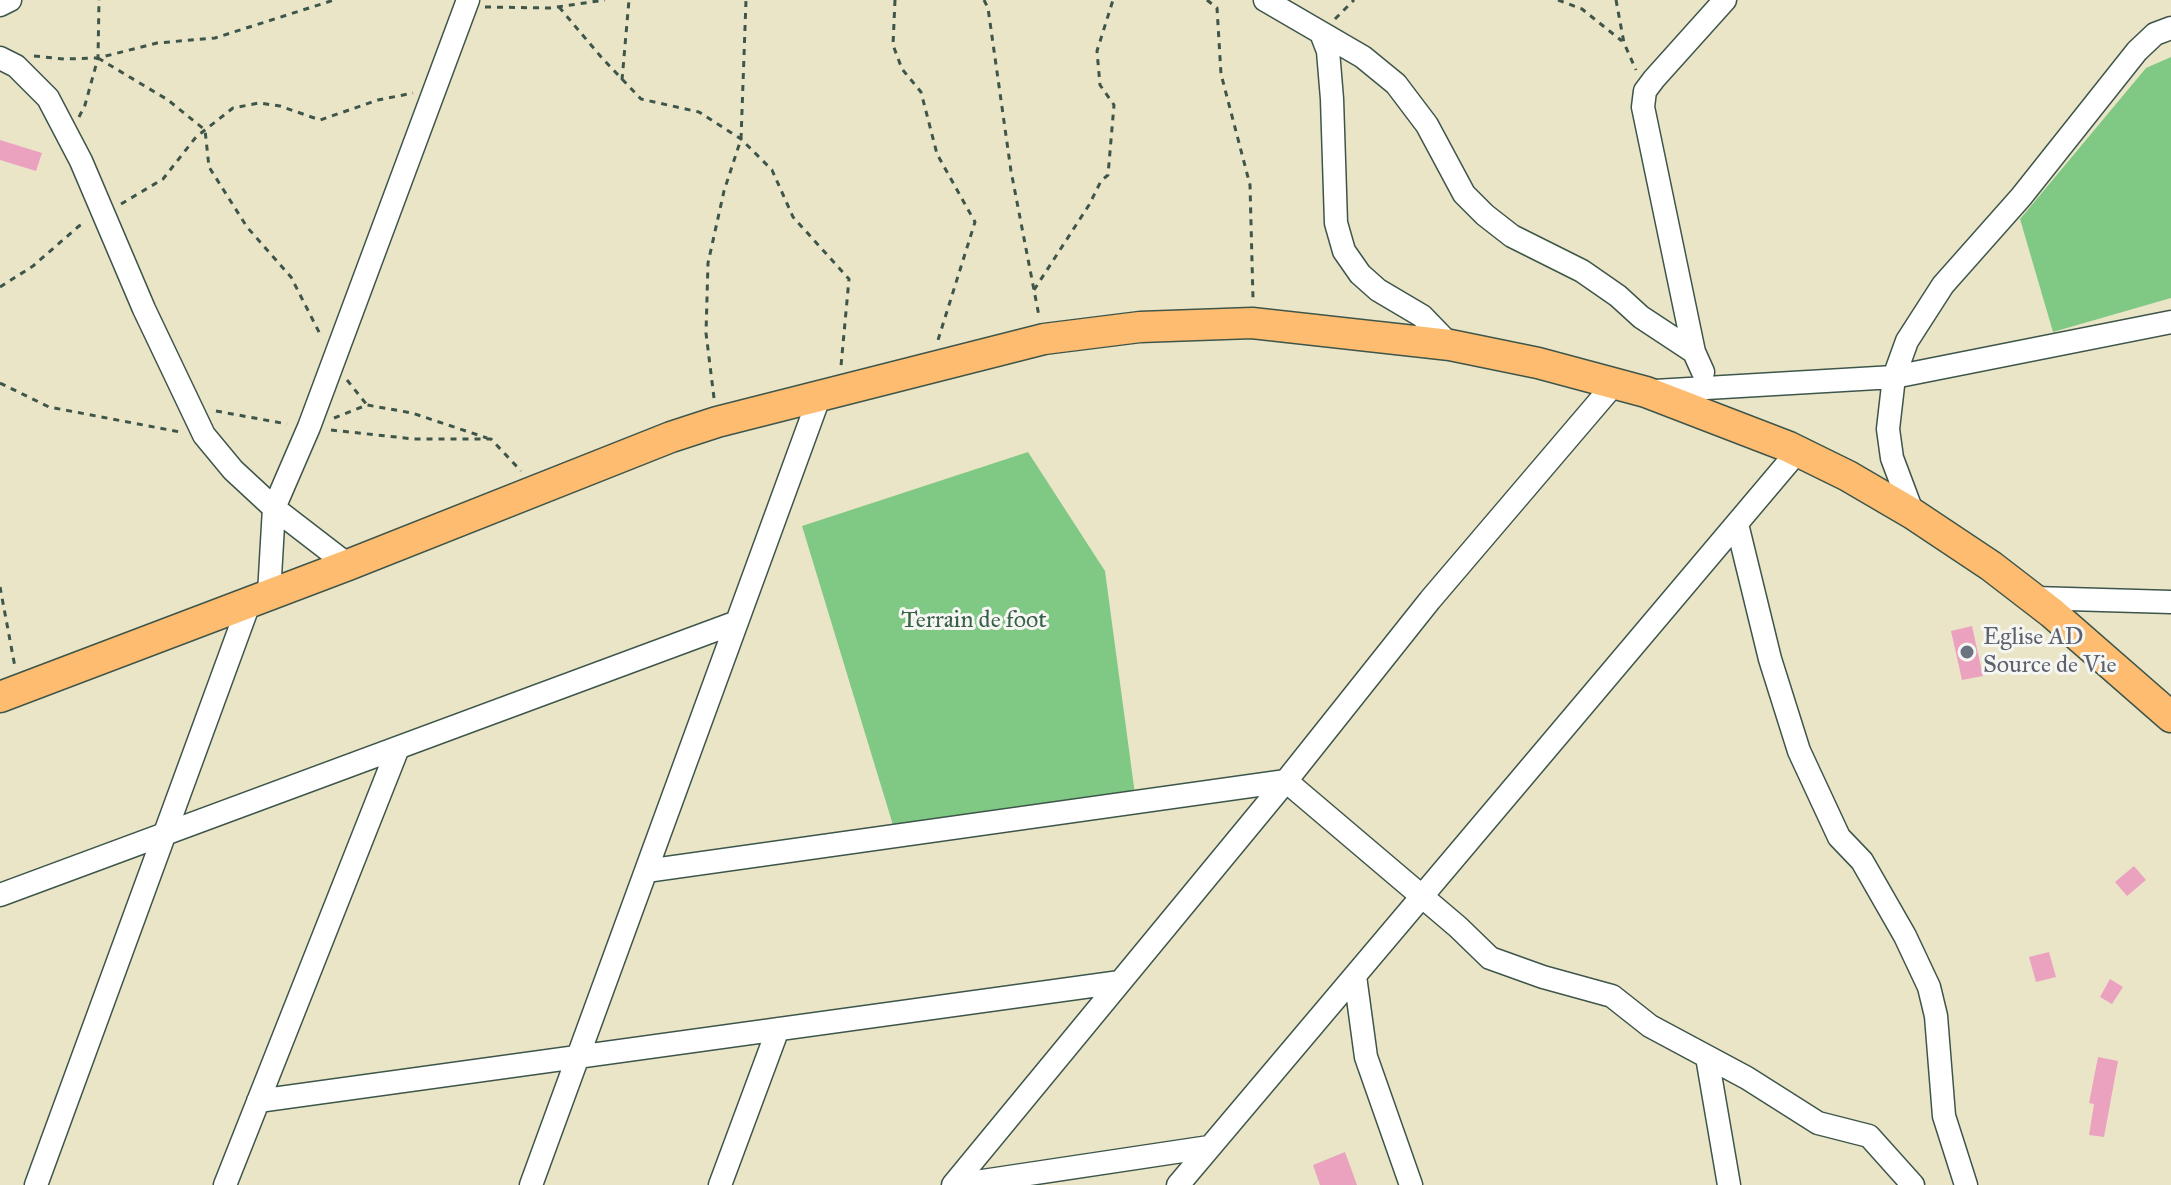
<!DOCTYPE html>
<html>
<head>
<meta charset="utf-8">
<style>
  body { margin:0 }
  canvas { display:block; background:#ebe5c8 }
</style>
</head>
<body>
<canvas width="2171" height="1185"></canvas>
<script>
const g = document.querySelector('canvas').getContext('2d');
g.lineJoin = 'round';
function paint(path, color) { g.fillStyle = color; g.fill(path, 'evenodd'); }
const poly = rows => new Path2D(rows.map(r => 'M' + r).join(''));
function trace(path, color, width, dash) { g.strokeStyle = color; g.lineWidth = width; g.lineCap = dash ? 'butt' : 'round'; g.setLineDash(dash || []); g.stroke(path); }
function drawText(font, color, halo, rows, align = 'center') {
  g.font = font + ' "IM FELL Great Primer",serif'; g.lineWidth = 6; g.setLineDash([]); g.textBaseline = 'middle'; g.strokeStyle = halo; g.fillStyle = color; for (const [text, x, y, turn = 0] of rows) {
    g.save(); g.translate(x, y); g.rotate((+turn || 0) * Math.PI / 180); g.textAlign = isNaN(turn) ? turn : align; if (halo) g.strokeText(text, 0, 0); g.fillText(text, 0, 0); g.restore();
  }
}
paint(poly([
  [2171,57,2171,298,2053,332,2020,219,2146,68],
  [1028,452,1105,571,1136,802,896,835,802,526]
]), '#80c985');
paint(poly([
  [0,140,42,153,36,171,0,160],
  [1972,626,1983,676,1962,680,1951,631],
  [2134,866,2146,880,2127,896,2115,882],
  [2049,952,2056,977,2036,982,2029,957],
  [2110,979,2123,987,2112,1004,2100,997],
  [2098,1057,2118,1061,2104,1137,2089,1135,2094,1104,2089,1103],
  [1345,1152,1357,1185,1320,1185,1313,1165]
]), '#eba2bf');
const minor = poly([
  [1265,0,1363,57,1396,84,1427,125,1464,194,1485,215,1512,236,1582,271,1618,296,1641,317,1694,352,1703,372],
  [0,5,10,0],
  [1321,33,1328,51,1332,99,1336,223,1344,251,1360,274,1378,290,1422,316,1450,345],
  [0,58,16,66,48,98,81,161,144,309,204,435,233,470,274,508,348,565],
  [1694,352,1643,107,1645,91,1654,79,1725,0],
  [1655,391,1894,377,2171,322],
  [1913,514,1892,458,1888,429,1894,377,1907,341,1943,285,2021,197,2137,51,2155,34,2171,28],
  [1737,524,1770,659,1799,751,1839,837,1862,861,1905,936,1929,987,1936,1016,1944,1116,1966,1185],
  [269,594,274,508,309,427,468,0],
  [2034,598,2171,602],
  [646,871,1286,781,1458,927,1490,958,1543,977,1612,996,1650,1026,1747,1078,1818,1123,1869,1136,1913,1185],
  [0,895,737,622],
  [1355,976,1366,1057,1411,1185],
  [1707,1057,1729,1185],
  [258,1101,1120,982],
  [36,1185,250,601],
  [225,1185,398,748],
  [531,1185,820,395],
  [720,1185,778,1029],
  [953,1185,1286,781,1430,600,1615,383],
  [956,1185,1209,1147],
  [1178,1185,1798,451]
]);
const major = poly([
  [0,697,348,565,671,437,717,422,1044,339,1140,327,1252,323,1450,345,1538,363,1646,392,1789,447,1848,476,1913,514,1991,566,2052,613,2171,717]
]);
trace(minor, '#3e564a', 25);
trace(major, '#3e564a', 33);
trace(poly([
  [895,0,893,45,902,69,921,92,937,154,975,222,938,340],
  [984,0,988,8,1011,171,1039,316],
  [1207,0,1217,8,1221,74,1250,185,1253,299],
  [1558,0,1582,9,1622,41],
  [1616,0,1624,43,1636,70],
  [485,7,550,8,605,0],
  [559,7,602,58,641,99,699,112,741,139,772,170,793,217,849,279,841,366],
  [1335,19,1354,0],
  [34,56,64,59,98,58,157,43,215,38,334,0],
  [98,58,168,100,205,130,209,167,247,227,291,277,321,336],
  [622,80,629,0],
  [79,117,85,105,98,58,99,0],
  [121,204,163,179,196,137,233,108,259,103,280,106,320,120,378,100,413,93],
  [0,287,33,266,79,226,86,223],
  [1034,290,1089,205,1101,181,1108,175,1114,105,1100,85,1097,51,1113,0],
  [347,380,367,405],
  [0,383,49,407,180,432],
  [714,398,706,333,708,263,724,191,741,139,746,0],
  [216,411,287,424],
  [334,418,367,405,412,413,487,438],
  [331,430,414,439,491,439,521,471],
  [0,587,15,667]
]), '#3e564a', 3, [6, 6]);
trace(minor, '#fff', 22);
trace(major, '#fdbc70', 30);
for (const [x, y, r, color] of [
  [1967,652,8,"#6b7280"]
]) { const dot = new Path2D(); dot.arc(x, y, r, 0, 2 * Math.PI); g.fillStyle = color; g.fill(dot); trace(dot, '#f6f6f2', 3); }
drawText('24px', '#376048', '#f6f6f2', [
  ["Terrain de foot",974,621]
]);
drawText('24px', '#5b616d', '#f6f6f2', [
  ["Eglise AD",1983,638],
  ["Source de Vie",1983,666]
], 'left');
</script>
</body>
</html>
